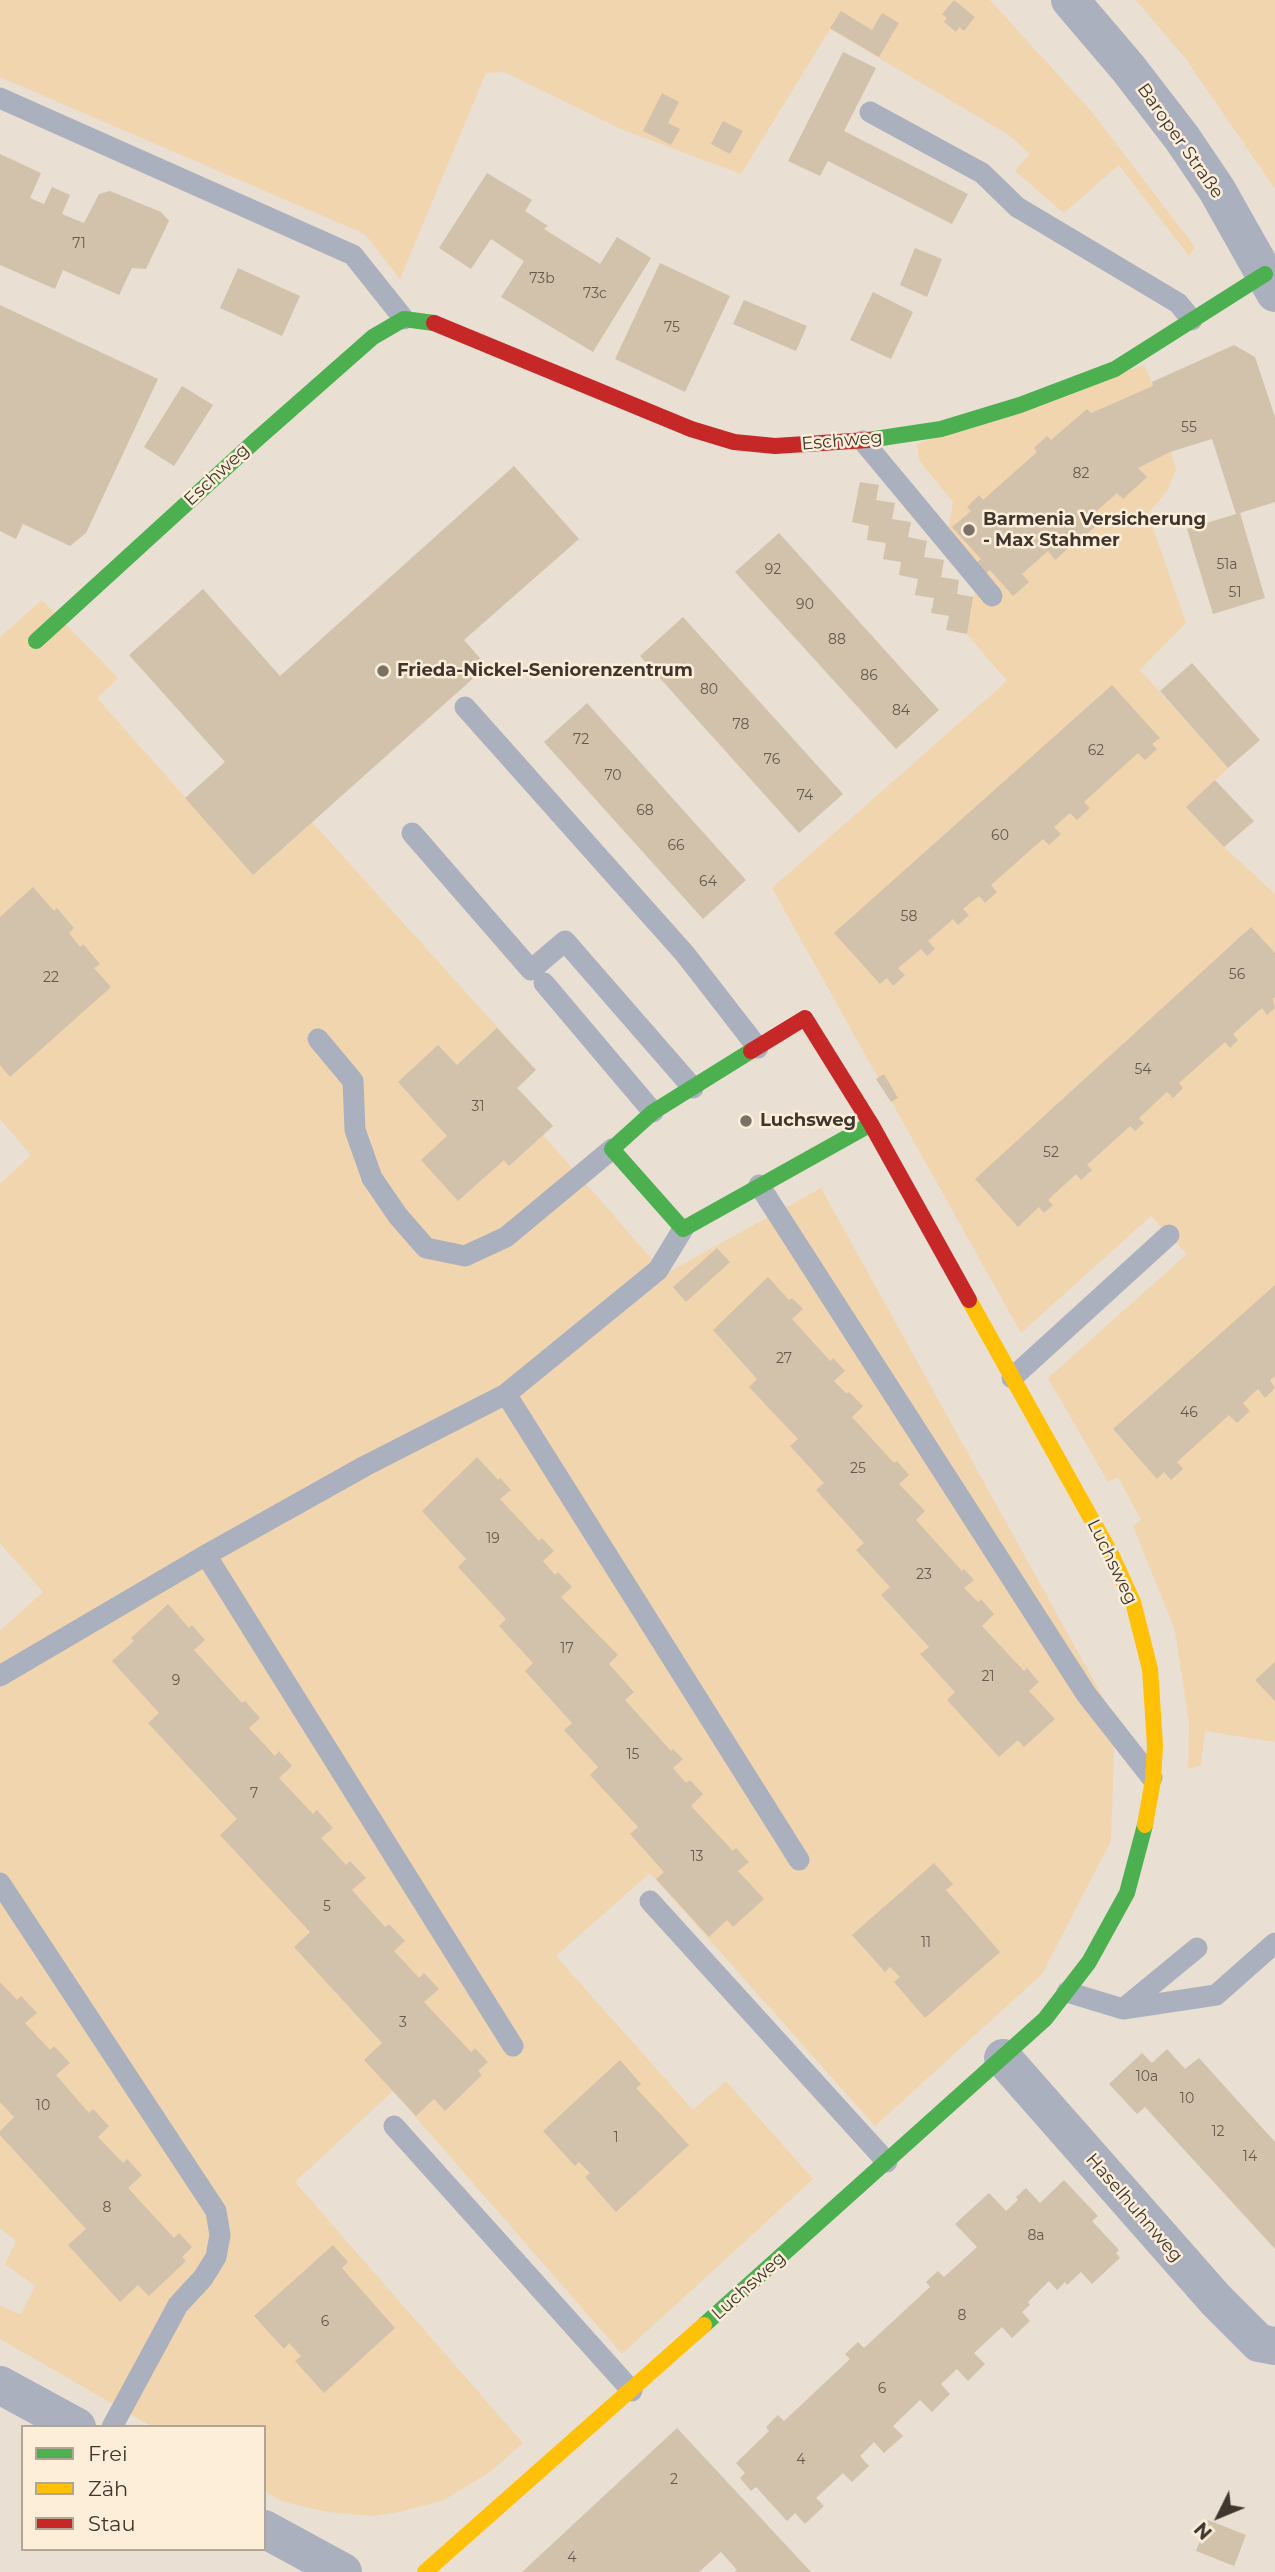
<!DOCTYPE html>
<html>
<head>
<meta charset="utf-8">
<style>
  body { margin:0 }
  #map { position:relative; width:1275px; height:2572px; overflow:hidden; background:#e9dfd2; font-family:Montserrat,sans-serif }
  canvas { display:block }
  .legend { position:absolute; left:21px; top:2425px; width:245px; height:126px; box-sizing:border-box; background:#fdeeda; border:2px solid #b1a595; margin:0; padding:9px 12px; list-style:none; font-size:21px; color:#3f372e }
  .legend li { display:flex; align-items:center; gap:14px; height:35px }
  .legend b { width:35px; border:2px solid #b1a595 }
  .north { position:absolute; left:1184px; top:2481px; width:70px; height:70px; -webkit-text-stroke:5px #fdeeda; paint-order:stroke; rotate:227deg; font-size:19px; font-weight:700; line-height:28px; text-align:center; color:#3f372e }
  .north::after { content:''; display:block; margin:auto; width:24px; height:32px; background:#3f372e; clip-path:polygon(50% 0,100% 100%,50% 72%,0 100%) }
</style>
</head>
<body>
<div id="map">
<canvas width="1275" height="2572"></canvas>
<ul class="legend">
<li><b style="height:9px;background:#4caf50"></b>Frei</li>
<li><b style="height:9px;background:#ffc107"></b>Zäh</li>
<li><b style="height:9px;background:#c62828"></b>Stau</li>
</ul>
<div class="north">N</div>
</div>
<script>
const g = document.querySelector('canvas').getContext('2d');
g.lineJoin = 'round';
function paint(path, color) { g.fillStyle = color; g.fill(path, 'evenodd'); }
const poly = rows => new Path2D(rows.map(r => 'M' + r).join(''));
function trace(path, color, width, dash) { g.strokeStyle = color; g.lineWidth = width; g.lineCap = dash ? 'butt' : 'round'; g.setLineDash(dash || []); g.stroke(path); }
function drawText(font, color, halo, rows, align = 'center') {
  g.font = font + ' Montserrat,sans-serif'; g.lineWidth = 5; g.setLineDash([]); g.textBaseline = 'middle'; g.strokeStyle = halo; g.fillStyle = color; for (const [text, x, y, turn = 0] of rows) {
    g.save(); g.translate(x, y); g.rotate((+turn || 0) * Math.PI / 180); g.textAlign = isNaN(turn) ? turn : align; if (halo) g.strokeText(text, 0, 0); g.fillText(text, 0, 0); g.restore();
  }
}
paint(poly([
  [0,0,990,0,1091,111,1195,247,1189,256,1119,165,1064,213,1015,171,1030,154,1009,135,830,29,741,174,621,129,504,72,486,73,400,279,365,234,0,77],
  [1136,0,1275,0,1275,189,1186,59],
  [1144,365,1153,386,1176,470,1167,491,1148,514,1186,623,1140,670,1228,768,1187,807,1224,847,1275,894,1275,1742,1205,1731,1201,1765,1188,1769,1189,1724,1175,1630,1133,1526,1141,1520,1118,1477,1108,1482,1048,1378,1187,1254,1151,1216,1021,1333,772,888,1007,681,967,634,973,597,984,575,949,527,953,502,919,460,917,444],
  [42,600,118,678,97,698,253,874,312,822,536,1070,518,1088,553,1126,543,1135,665,1274,821,1188,1115,1719,1111,1841,1042,1974,875,2126,650,1873,556,1956,693,2110,726,2081,813,2179,622,2354,393,2091,295,2182,523,2443,490,2472,444,2500,399,2512,372,2516,328,2512,284,2502,264,2491,264,2427,153,2427,0,2339,0,2305,21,2315,35,2286,5,2264,16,2241,0,2228,0,1631,43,1592,0,1543,0,1184,31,1155,0,1119,0,637]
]), '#f1d5ae');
paint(poly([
  [954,0,975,17,964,31,959,27,956,32,944,22,947,18,942,14],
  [841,11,872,30,882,13,899,23,879,57,830,28],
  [843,52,876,68,844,131,968,194,952,224,828,161,820,176,788,161],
  [662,93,679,102,668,123,680,129,671,145,643,131],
  [723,121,743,131,730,154,711,144],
  [0,154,41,173,30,198,44,204,52,187,70,195,62,214,84,223,99,194,110,191,161,212,169,221,146,269,132,268,119,295,63,270,55,289,0,265],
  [487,173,532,200,525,211,548,226,544,229,600,264,617,237,651,258,593,352,501,297,524,261,491,239,471,269,439,248],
  [915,248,942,259,927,297,900,285],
  [660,263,730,296,685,392,615,359],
  [238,268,300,296,282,336,220,308],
  [873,292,913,312,891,359,850,340],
  [744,300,807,326,796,351,733,324],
  [0,305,158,379,86,533,70,546,23,524,16,539,0,531],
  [1234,345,1255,357,1275,417,1275,502,1240,513,1265,598,1213,614,1187,529,1236,514,1212,439,1170,452,1138,468,1147,477,1123,499,1117,493,1090,517,1097,525,1080,540,1071,531,1065,536,1073,544,1055,560,1048,551,1022,574,1029,582,1013,596,990,570,984,575,975,564,981,559,952,527,971,511,967,507,979,495,983,500,1037,452,1034,448,1047,436,1051,440,1087,409,1091,413,1153,386,1152,382],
  [182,386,213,405,174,466,144,447],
  [514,466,579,539,464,640,487,666,253,875,185,798,225,762,129,655,203,589,280,676],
  [860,482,879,485,876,500,895,503,892,519,911,522,908,537,927,541,924,557,944,560,941,577,959,580,957,594,973,597,967,634,946,630,949,616,931,613,934,598,915,595,918,579,899,575,901,562,883,559,886,543,867,540,869,526,852,522],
  [779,533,939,710,896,749,735,572],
  [683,617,843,794,799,833,640,656],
  [1192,663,1260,740,1228,768,1160,691],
  [1112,685,1160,738,1152,744,1157,749,1145,760,1138,753,1084,802,1090,808,1077,820,1070,813,1054,827,1061,834,1049,845,1043,839,991,885,997,892,985,903,979,896,963,909,969,915,958,925,953,919,928,941,935,949,927,956,921,949,898,968,905,975,893,986,887,978,880,984,834,933],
  [587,703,746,880,703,919,544,742],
  [1215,780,1254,821,1224,847,1186,807],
  [33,887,54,911,57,908,74,928,69,933,80,947,83,944,100,964,94,968,111,987,10,1077,0,1065,0,917],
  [1251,927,1275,953,1275,997,1273,999,1275,1008,1267,1015,1262,1008,1233,1034,1238,1040,1230,1048,1225,1042,1179,1083,1183,1088,1173,1098,1167,1092,1139,1118,1144,1123,1135,1131,1130,1126,1087,1165,1092,1170,1081,1180,1076,1174,1048,1200,1053,1205,1044,1213,1039,1207,1018,1227,975,1179],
  [497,1028,536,1070,517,1088,553,1126,509,1166,504,1160,458,1201,421,1160,447,1136,398,1082,438,1045,457,1065],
  [884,1074,898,1098,891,1102,876,1079],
  [717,1248,730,1262,686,1302,673,1287],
  [768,1277,789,1300,792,1298,803,1309,792,1319,830,1361,833,1358,845,1371,834,1381,847,1394,849,1392,863,1406,852,1417,894,1463,897,1461,909,1475,899,1484,925,1511,916,1520,962,1571,964,1569,974,1580,964,1588,978,1602,981,1599,994,1614,982,1626,1024,1671,1027,1668,1039,1682,1029,1691,1055,1719,1024,1747,1018,1740,999,1757,947,1700,955,1692,920,1654,929,1647,881,1595,890,1587,856,1550,864,1543,816,1490,824,1483,790,1446,798,1439,749,1387,757,1379,713,1330],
  [1275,1285,1275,1376,1270,1380,1275,1388,1265,1398,1258,1389,1250,1396,1243,1403,1250,1411,1237,1423,1229,1415,1177,1462,1183,1469,1171,1480,1164,1472,1157,1479,1113,1429],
  [477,1457,498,1480,500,1478,511,1490,500,1499,539,1541,542,1538,554,1551,543,1561,555,1575,558,1572,572,1587,561,1597,618,1655,609,1664,634,1692,625,1700,671,1751,673,1749,683,1759,673,1768,686,1783,690,1780,703,1794,691,1806,733,1851,736,1848,749,1862,738,1871,764,1899,733,1927,727,1920,709,1937,656,1879,664,1872,630,1834,638,1827,590,1775,598,1767,564,1730,572,1723,525,1671,533,1663,499,1626,506,1619,458,1567,466,1559,422,1511],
  [168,1604,189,1628,192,1625,205,1640,194,1650,242,1703,245,1701,260,1718,249,1728,275,1756,279,1751,292,1766,279,1778,313,1814,317,1810,333,1828,321,1838,346,1865,350,1861,366,1878,352,1890,385,1927,389,1924,405,1941,394,1951,419,1978,424,1973,439,1989,424,2002,471,2052,475,2048,488,2062,478,2071,482,2075,445,2111,434,2099,416,2116,364,2060,382,2043,294,1947,310,1932,220,1835,237,1819,148,1723,159,1713,112,1661,134,1641,131,1638],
  [1275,1662,1275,1701,1255,1680],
  [934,1863,953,1884,946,1890,1000,1952,925,2018,894,1982,900,1977,890,1967,885,1972,852,1935],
  [0,1982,17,2000,21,1996,37,2013,25,2023,50,2050,54,2046,70,2063,56,2075,89,2113,93,2109,109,2126,98,2137,123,2163,127,2159,142,2175,128,2188,174,2238,179,2233,192,2247,182,2257,186,2261,149,2296,138,2285,120,2302,68,2245,86,2229,0,2135,0,2131,14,2117,0,2102],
  [1167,2049,1185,2069,1199,2058,1275,2142,1275,2249,1145,2107,1137,2114,1109,2084,1142,2053,1152,2063],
  [620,2060,641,2084,636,2088,689,2145,616,2212,585,2177,590,2173,579,2162,575,2166,543,2131],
  [1064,2180,1098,2216,1092,2221,1119,2250,1116,2253,1120,2258,1092,2284,1081,2272,1067,2285,1065,2282,1057,2290,1049,2281,1028,2302,1030,2305,1022,2312,1030,2321,1012,2338,1002,2327,974,2353,985,2364,968,2381,957,2369,941,2384,950,2394,932,2412,920,2400,893,2426,903,2436,884,2453,874,2442,860,2456,869,2466,852,2482,843,2473,816,2498,824,2506,805,2524,795,2513,787,2521,756,2487,751,2491,740,2478,745,2473,736,2463,769,2431,766,2427,778,2415,784,2421,850,2359,845,2354,858,2342,864,2348,930,2287,926,2282,938,2271,944,2277,977,2247,955,2224,989,2193,1006,2211,1018,2200,1016,2197,1026,2188,1040,2203],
  [333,2245,348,2262,342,2268,395,2328,324,2393,295,2361,301,2356,289,2343,284,2349,254,2316],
  [677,2428,811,2572,734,2572,737,2570,721,2552,699,2572,522,2572],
  [1208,2520,1246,2535,1234,2566,1196,2551]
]), '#d2c2ac');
trace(poly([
  [0,98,353,255,404,319],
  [870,112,982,173,1017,207,1178,303,1192,320],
  [863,441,992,596],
  [465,707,685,954,758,1048],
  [412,833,531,970,565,941,693,1088],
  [544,983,653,1112],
  [318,1039,353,1081,355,1130,372,1178,398,1216,426,1248,465,1256,506,1237,612,1149],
  [759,1185,1086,1694,1152,1778],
  [1012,1378,1169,1235],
  [506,1394,799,1860],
  [206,1555,513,2046],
  [0,1676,206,1555,365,1466,506,1394,658,1270,683,1229],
  [0,1883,216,2211,220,2235,216,2257,203,2278,178,2305,112,2427],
  [650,1901,887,2162],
  [1067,1992,1123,2009,1216,1995,1275,1943],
  [1124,2008,1197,1948],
  [394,2126,632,2391]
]), '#aab0be', 21);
trace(poly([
  [1070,0,1128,68,1182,138,1217,190,1275,293],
  [1003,2058,1216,2300,1259,2343,1275,2346],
  [0,2385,77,2427],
  [264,2529,343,2572]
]), '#aab0be', 38);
trace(poly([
  [868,440,941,429,1020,405,1115,369,1265,274],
  [36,641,255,441,373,337,404,319,434,323],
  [751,1051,653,1112,612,1149,683,1229,871,1124],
  [704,2325,1045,2019,1089,1962,1127,1893,1145,1825]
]), '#4caf50', 16);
trace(poly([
  [969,1300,1111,1554,1133,1602,1150,1669,1155,1745,1153,1780,1145,1825],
  [425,2572,704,2325]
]), '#ffc107', 16);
trace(poly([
  [434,323,691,429,734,442,775,446,868,440],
  [751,1051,805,1018,871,1124,969,1300]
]), '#c62828', 16);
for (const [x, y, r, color] of [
  [969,530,7,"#7a7267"],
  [383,671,7,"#7a7267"],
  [746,1121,7,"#7a7267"]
]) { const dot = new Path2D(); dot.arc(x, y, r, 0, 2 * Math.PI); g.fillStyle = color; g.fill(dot); trace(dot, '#fdeeda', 2.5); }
drawText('14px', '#645a4e', null, [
  ["71",79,244],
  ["73b",542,279],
  ["73c",595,294],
  ["75",672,328],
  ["55",1189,428],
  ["82",1081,474],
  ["51a",1227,565],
  ["92",773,570],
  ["51",1235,593],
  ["90",805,605],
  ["88",837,640],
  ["86",869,676],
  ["80",709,690],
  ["84",901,711],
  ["78",741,725],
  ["72",581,740],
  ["62",1096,751],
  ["76",772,760],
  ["70",613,776],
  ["74",805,796],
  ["68",645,811],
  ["60",1000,836],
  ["66",676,846],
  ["64",708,882],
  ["58",909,917],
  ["56",1237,975],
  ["22",51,978],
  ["54",1143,1070],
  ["31",478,1107],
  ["52",1051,1153],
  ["27",784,1359],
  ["46",1189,1413],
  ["25",858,1469],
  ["19",493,1539],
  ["23",924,1575],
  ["17",567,1649],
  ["21",988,1677],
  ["9",176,1681],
  ["15",633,1755],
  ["7",254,1794],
  ["13",697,1857],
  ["5",327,1907],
  ["11",926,1943],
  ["3",403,2023],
  ["10a",1147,2077],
  ["10",1187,2099],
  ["10",43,2106],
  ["12",1218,2132],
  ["1",616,2138],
  ["14",1250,2157],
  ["8",107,2208],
  ["8a",1036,2236],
  ["8",962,2316],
  ["6",325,2322],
  ["6",882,2389],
  ["4",801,2460],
  ["2",674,2480],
  ["4",572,2558]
]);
drawText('18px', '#3f372e', '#fdeeda', [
  ["Baroper Straße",1180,141,55],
  ["Eschweg",842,441,-5],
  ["Eschweg",217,475,-43],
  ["Luchsweg",1112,1562,64],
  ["Haselhuhnweg",1134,2208,49],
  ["Luchsweg",749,2286,-42]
]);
drawText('bold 18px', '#3f372e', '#fdeeda', [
  ["Barmenia Versicherung",983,520],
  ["- Max Stahmer",983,541],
  ["Frieda-Nickel-Seniorenzentrum",397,671],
  ["Luchsweg",760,1121]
], 'left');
</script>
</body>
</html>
